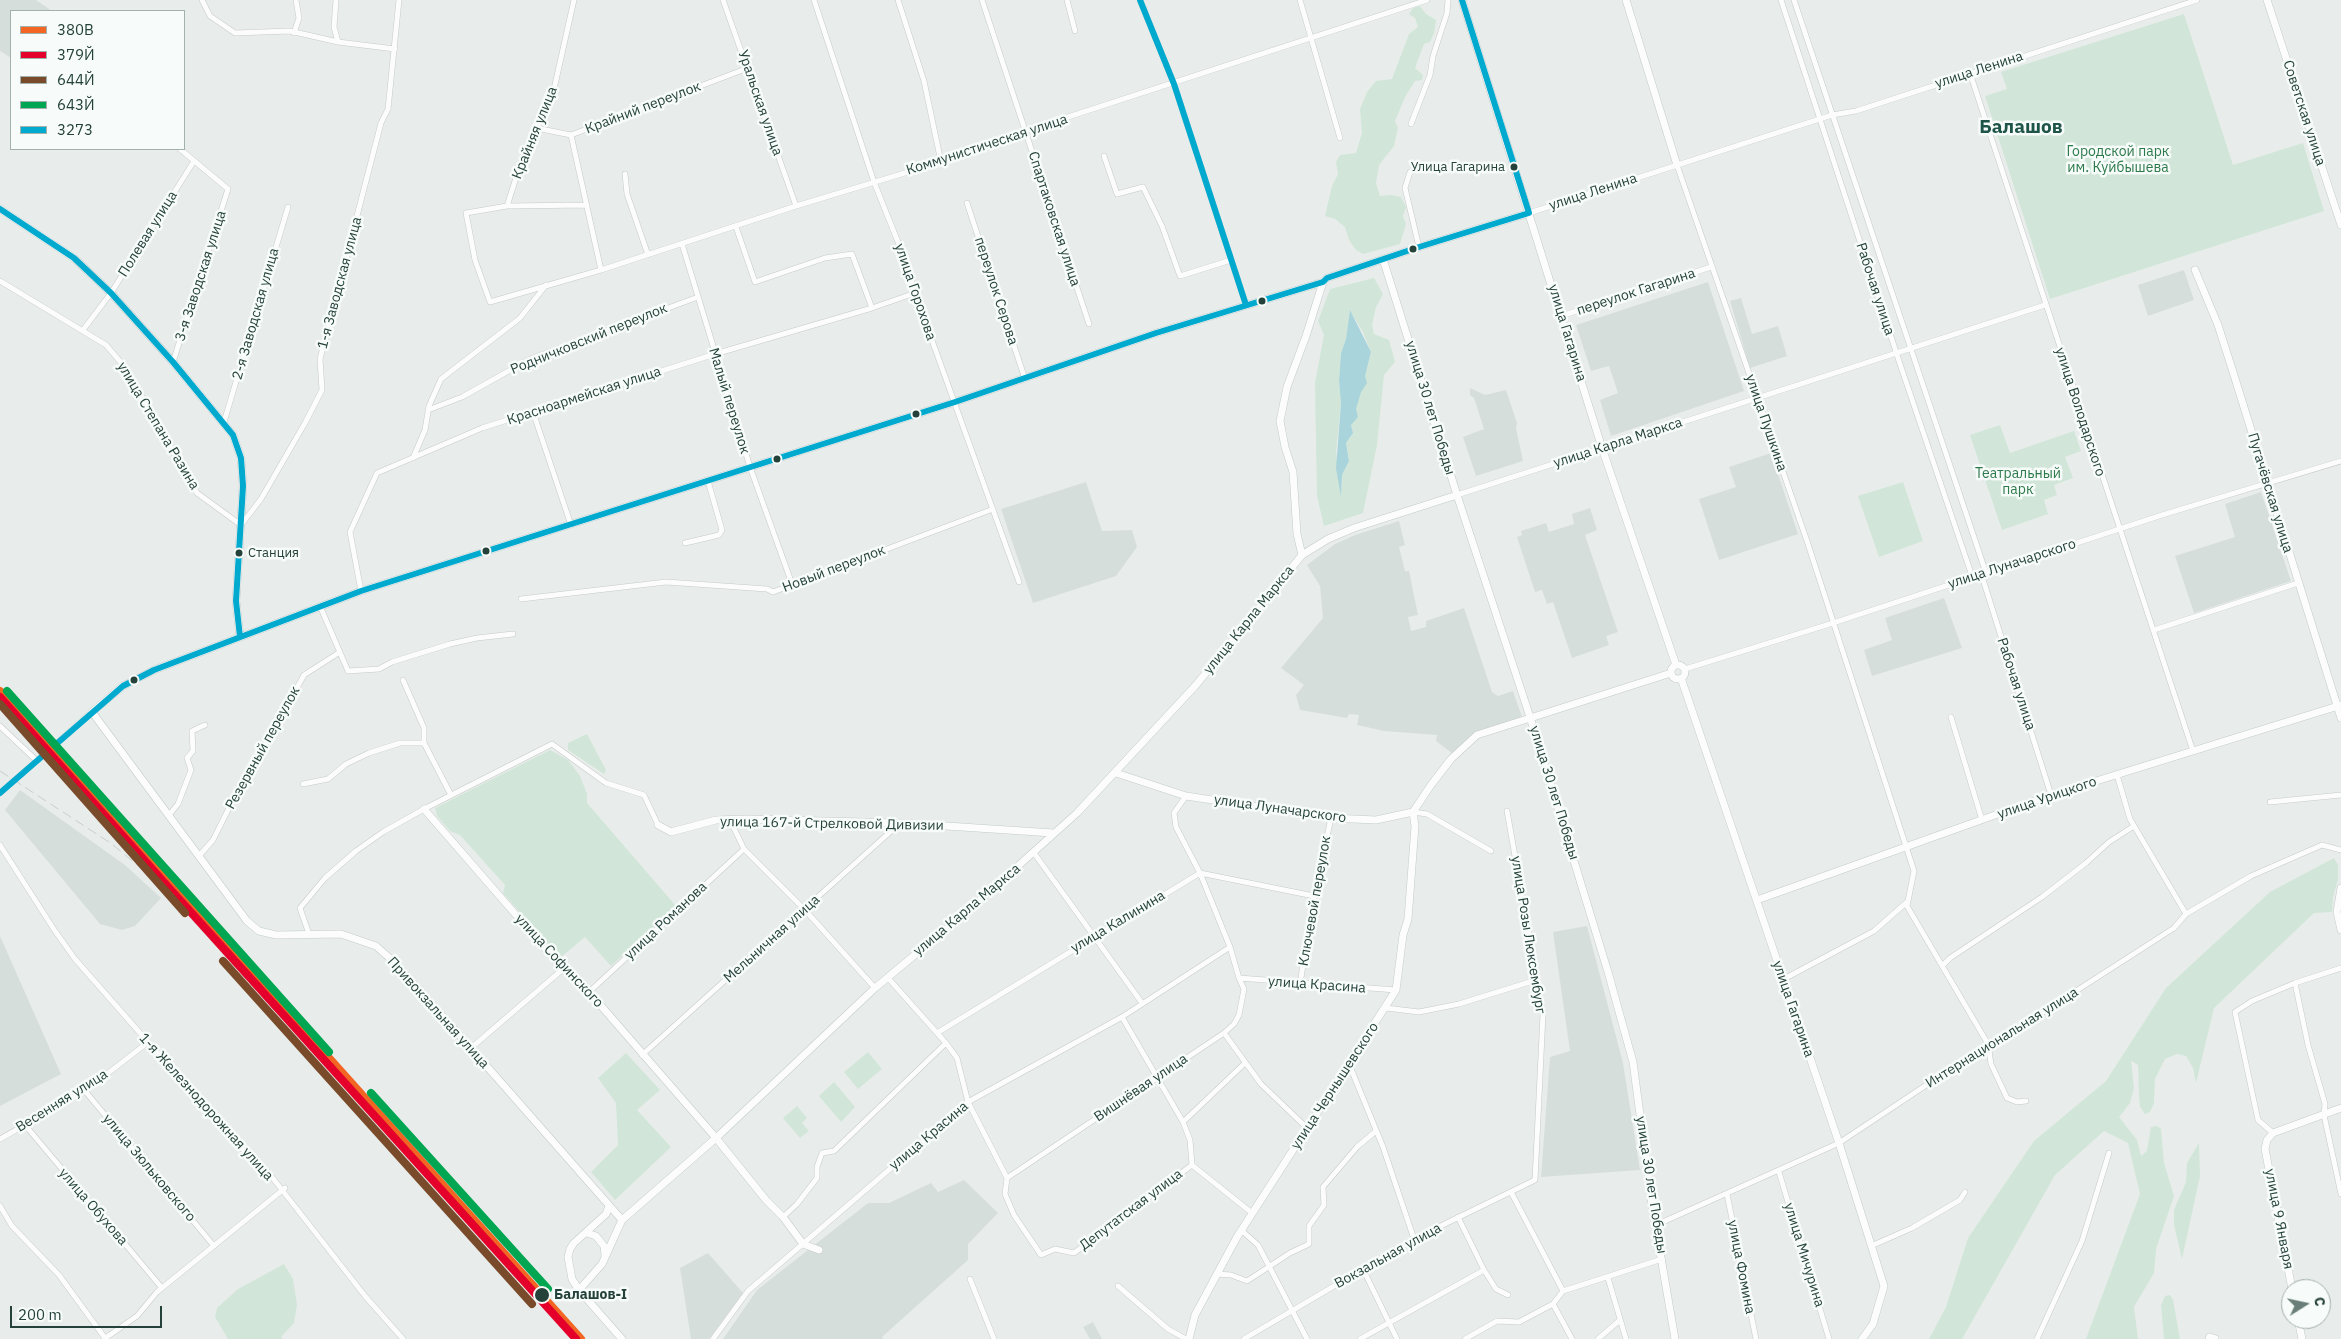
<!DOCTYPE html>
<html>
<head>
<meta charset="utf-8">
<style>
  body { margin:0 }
  #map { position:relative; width:2341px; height:1339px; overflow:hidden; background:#e8edeb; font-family:"IBM Plex Sans",sans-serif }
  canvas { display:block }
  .legend { position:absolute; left:10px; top:10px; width:175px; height:140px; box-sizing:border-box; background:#f7fbf9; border:1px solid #a3b1ad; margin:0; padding:6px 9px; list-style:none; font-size:15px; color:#24423a }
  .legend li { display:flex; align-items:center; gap:10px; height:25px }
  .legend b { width:25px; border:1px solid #a3b1ad }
  .north { position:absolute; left:2281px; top:1279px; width:50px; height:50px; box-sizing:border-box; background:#f7fbf9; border:1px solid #a3b1ad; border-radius:50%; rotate:80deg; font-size:14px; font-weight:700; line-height:20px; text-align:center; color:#24423a }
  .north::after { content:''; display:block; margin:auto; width:18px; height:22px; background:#697e78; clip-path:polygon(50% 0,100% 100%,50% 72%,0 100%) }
  .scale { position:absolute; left:10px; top:1306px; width:152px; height:22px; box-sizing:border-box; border:2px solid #24423a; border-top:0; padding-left:6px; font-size:15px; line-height:18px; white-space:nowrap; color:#24423a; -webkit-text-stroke:4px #f7fbf9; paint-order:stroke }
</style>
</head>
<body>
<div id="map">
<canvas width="2341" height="1339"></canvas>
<ul class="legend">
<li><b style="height:6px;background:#f26522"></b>380В</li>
<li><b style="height:6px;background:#e4002b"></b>379Й</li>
<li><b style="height:6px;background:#7a4b2a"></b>644Й</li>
<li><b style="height:6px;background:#00a651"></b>643Й</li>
<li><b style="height:6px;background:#00a9ce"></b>3273</li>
</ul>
<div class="north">С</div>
<div class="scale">200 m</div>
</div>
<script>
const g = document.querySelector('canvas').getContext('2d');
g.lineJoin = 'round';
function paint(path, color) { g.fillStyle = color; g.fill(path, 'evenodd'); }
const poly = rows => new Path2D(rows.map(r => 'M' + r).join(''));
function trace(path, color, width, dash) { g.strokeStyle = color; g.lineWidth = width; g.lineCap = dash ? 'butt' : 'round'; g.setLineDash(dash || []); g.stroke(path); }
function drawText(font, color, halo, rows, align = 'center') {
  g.font = font + ' "IBM Plex Sans",sans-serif'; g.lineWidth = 5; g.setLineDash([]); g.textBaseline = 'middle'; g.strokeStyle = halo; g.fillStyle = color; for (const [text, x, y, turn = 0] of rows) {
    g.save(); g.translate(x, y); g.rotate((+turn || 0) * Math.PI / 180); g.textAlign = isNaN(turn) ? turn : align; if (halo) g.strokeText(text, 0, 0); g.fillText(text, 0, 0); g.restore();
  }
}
paint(poly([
  [0,0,36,0,52,11,11,11,11,58,0,51],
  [2184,270,2194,300,2148,316,2138,285],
  [1708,282,1744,391,1611,436,1600,400,1618,393,1609,366,1591,371,1576,325],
  [1741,298,1752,334,1778,326,1787,356,1750,368,1730,301],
  [1470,388,1485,395,1506,390,1517,423,1516,428,1523,461,1476,476,1463,437,1484,429,1474,398,1470,395],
  [1771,453,1798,534,1719,560,1699,499,1736,487,1729,467],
  [1086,482,1102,531,1132,530,1137,547,1116,576,1033,603,1001,509],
  [2261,492,2291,581,2194,613,2175,556,2235,537,2225,504],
  [1590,508,1597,530,1585,535,1618,632,1606,636,1609,645,1572,658,1553,602,1547,604,1542,590,1535,592,1517,537,1522,535,1521,531,1546,523,1549,532,1574,524,1572,514],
  [1399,521,1405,545,1399,547,1405,571,1409,571,1418,615,1408,617,1411,631,1426,627,1426,621,1464,608,1492,692,1498,696,1513,691,1522,717,1475,733,1453,754,1436,741,1437,735,1384,731,1357,725,1359,715,1349,714,1347,718,1300,710,1296,695,1304,685,1281,668,1323,618,1320,586,1307,565,1335,544,1355,535],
  [1944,598,1962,648,1872,676,1864,650,1892,640,1885,618],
  [20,790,125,865,161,898,135,926,122,930,100,924,5,810],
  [1587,926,1623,1063,1640,1170,1541,1177,1550,1057,1570,1051,1553,932],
  [0,936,61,1074,0,1106],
  [964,1180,998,1213,968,1244,968,1260,882,1337,883,1339,723,1339,757,1290,868,1203,889,1203,931,1183,938,1192],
  [708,1253,743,1293,709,1339,691,1339,680,1268],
  [1093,1322,1102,1339,1090,1339,1083,1327]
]), '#d6dedb');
paint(poly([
  [1420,6,1426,14,1436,20,1434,33,1430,42,1424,44,1415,68,1423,75,1422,80,1415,81,1405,97,1395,121,1398,128,1394,146,1379,165,1376,183,1380,196,1392,195,1401,197,1406,207,1403,216,1406,224,1400,244,1363,254,1356,250,1349,240,1345,227,1335,219,1325,216,1332,186,1338,174,1336,162,1340,155,1356,153,1362,133,1360,109,1367,92,1376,81,1392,79,1409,34,1418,27,1415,18,1409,14,1413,8],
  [2184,14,2233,165,2303,143,2324,211,2050,299,1985,96,2007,89,2001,72],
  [1374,278,1383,294,1376,307,1372,325,1374,334,1389,340,1395,362,1384,375,1377,445,1363,513,1324,526,1317,496,1315,383,1324,335,1318,321,1330,289],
  [1350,311,1363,332,1371,353,1351,425,1353,433,1346,443,1349,461,1342,475,1341,497,1336,452,1341,403,1339,381,1341,353,1346,339],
  [2000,425,2010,453,2074,431,2081,451,2065,457,2073,478,2054,485,2057,495,2044,500,2048,514,2002,530,1970,435],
  [1903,482,1923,541,1879,557,1858,496],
  [587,734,606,770,604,774,568,750,568,743],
  [550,750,568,760,580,776,587,794,587,803,676,906,611,966,585,937,560,958,503,893,505,885,460,835,450,831,437,816,435,808],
  [2334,858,2338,865,2338,879,2333,897,2332,912,2314,913,2214,1008,2196,1083,2193,1068,2186,1056,2177,1054,2165,1059,2155,1079,2154,1103,2150,1112,2145,1114,2140,1107,2139,1095,2138,1065,2131,1061,2134,1088,2130,1103,2119,1117,2137,1140,2141,1156,2147,1151,2151,1127,2157,1126,2161,1129,2164,1163,2174,1196,2156,1249,2154,1273,2134,1307,2138,1339,2086,1339,2140,1194,2128,1143,2104,1131,2055,1175,1962,1339,1929,1339,1946,1307,1968,1238,2034,1141,2106,1081,2166,988,2270,892],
  [868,1052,882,1069,858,1089,844,1072],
  [626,1053,660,1090,637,1110,671,1147,615,1200,591,1172,618,1145,616,1103,598,1078],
  [834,1082,855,1107,841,1122,819,1096],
  [797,1106,807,1118,802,1123,809,1131,800,1138,783,1118],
  [2199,1143,2200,1176,2182,1259,2174,1225,2174,1210,2186,1182,2187,1163],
  [284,1264,293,1279,297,1305,294,1323,281,1337,283,1339,228,1339,215,1317,217,1308,238,1289],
  [2170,1295,2173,1300,2180,1339,2164,1339,2161,1305,2165,1296]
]), '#d1e6d8');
paint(poly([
  [1350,310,1371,352,1365,376,1367,383,1361,392,1356,409,1358,417,1351,425,1353,433,1346,443,1349,461,1342,475,1341,497,1336,468,1341,403,1339,381,1341,353,1346,339]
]), '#a9d4db');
const street = poly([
  [202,0,210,16,235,33,290,31,338,42,395,49],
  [336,0,334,27,338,42],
  [723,0,796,206],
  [814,0,874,182,906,262,915,293,1019,582],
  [898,0,924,81,941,162],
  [982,0,1089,324],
  [1067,0,1075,31],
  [1140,0,1174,84,1246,305],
  [1300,0,1340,138],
  [1781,0,1900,364,1972,576],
  [1794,0,1986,573],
  [294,33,299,18,296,0],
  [1970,73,2193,751],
  [1411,124,1430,75,1433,56,1447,13,1448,0],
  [536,128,571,135,748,68],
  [571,135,601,270],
  [1104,156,1117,194,1143,187,1162,226,1180,276,1231,260],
  [1677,165,1807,541,1914,871,1907,906,1988,1044,1991,1064,2007,1098,2017,1102,2026,1101],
  [1410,172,1405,188,1419,247],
  [625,174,627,194,648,255],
  [967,203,1025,379],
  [587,205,507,206,466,213,475,260,490,302,601,270,796,206,941,162,1025,131,1427,0],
  [507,206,525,150,552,98,574,0],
  [1529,213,1832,115,1856,111,2197,0],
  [736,227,755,282,825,258,852,254,872,308],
  [682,244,750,467,792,584],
  [0,281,106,345,124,366,197,493,241,525,261,499,305,423,322,390,320,359,381,123,388,109,399,0],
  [1561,316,1711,267],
  [83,330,111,293,194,161],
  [173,362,228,189,180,149],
  [428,410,462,397,530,359,698,297],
  [533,412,571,525],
  [224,422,288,207],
  [413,458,425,430,429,406,441,379,520,318,546,285],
  [1457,495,2045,305],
  [685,543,719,535,722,530,708,481],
  [1981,573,2051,795],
  [361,591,350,532,377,473,482,428,715,354,872,308,915,293],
  [521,599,666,582,767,589,773,592,993,509],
  [320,606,348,671,379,669,392,662,450,644,477,638,513,634],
  [2154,630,2298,583],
  [1685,669,1833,623,2162,515,2341,461],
  [1951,717,1982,820],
  [0,726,36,760],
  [424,743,451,795],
  [2117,775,2130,819,2186,914],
  [303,784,328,779,346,764,369,753,400,743,424,743,424,728,403,680],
  [0,793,92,712],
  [2270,802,2341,795],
  [1413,812,1427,814,1491,851],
  [169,815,178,804,191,770,187,758,193,751,192,731,205,725],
  [730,820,744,849,805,910,875,988],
  [0,845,55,931,75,959,242,1149,268,1172,365,1296,403,1339],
  [1034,853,1142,1003],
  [199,856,213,840,239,788,257,760,304,675,340,652],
  [309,934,300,908,325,878,356,851,383,832,424,809,552,744,606,783,644,795,658,825],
  [1942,966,1950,958,2042,897,2086,863,2109,842,2134,826],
  [888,978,946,1043,957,1058,968,1102,1007,1178,1005,1194,1014,1215,1041,1255,1055,1249,1074,1253,1192,1165],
  [1239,978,1396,990],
  [1782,980,1874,931,1907,902],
  [2295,983,2308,1045,2325,1104,2324,1115,2341,1194],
  [1300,984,1314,896,1331,818],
  [589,992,744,849],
  [1386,1008,1419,1012,1459,1004,1536,980],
  [1122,1017,1183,1122,1190,1140,1192,1165,1252,1213],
  [937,1033,1200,873,1314,896],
  [1224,1033,1261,1084,1307,1128],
  [471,1048,563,969],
  [642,1055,900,823],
  [1349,1064,1383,1147,1414,1239],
  [85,1091,214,1246],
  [1183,1122,1245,1063],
  [25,1125,162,1288],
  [2273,1133,2258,1120,2235,1012,2252,1001,2295,983,2341,968],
  [0,1139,85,1091,147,1043],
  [1779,1172,1829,1339],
  [1007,1178,1224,1033,1234,1024,1239,1015,1244,989,1239,978,1230,947,1200,873,1176,827,1174,813,1186,796],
  [1511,1192,1563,1291],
  [1727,1194,1756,1339],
  [0,1206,12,1226,59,1275,105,1338],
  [783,1217,797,1204,817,1178,817,1167,822,1153,834,1151,946,1043],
  [1458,1217,1484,1270,1496,1289,1508,1295],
  [1656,1225,1839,1143,1988,1044,2020,1027,2174,928,2186,914,2251,876,2322,845,2341,850],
  [1241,1230,1258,1245,1307,1339],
  [1871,1246,1912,1228,1960,1200,1965,1192],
  [1363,1269,1397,1339],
  [1216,1274,1231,1275,1247,1281,1290,1253,1309,1244,1309,1226,1324,1205,1323,1187,1357,1147,1376,1131],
  [1608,1278,1626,1339],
  [970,1279,994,1339],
  [1118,1286,1168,1329,1186,1339],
  [1553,1304,1572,1339],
  [104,1339,137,1316,157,1292,285,1188],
  [713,1339,748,1291,968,1102,1122,1017,1230,947],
  [1244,1339,1414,1239,1535,1180,1543,1014,1507,811],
  [1360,1339,1484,1270],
  [1465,1339,1497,1321,1519,1322,1553,1304,1563,1291,1662,1259],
  [1598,1339,1620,1320],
  [2037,1339,2082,1241,2109,1153],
  [2208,1339,2209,1336,2216,1338]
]);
const secondary = poly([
  [1462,0,1602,448,1676,665],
  [1626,0,1677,165],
  [2267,0,2341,225],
  [0,209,74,258,111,293,173,362,233,435,241,458,243,486,236,601,240,637],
  [1383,259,1457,495,1530,717,1608,972,1633,1062,1652,1205,1675,1339],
  [2195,270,2218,325,2233,372,2341,718],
  [1302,555,1297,534,1293,472,1285,447,1280,421,1287,387,1306,336,1323,282],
  '1671 672a7 7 0 1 1 14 0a7 7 0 1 1-14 0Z',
  [1681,678,1839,1143,1884,1286,1873,1324,1862,1339],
  [1116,773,1186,796,1331,818,1376,820,1413,812,1431,785,1451,759,1477,735,1671,673],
  [424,809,563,969,589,992,716,1138,766,1200,783,1217,803,1244,819,1250],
  [658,825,671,832,716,820,747,819,901,823,1053,833],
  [2341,888,2337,912,2341,930],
  [1757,900,2051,795,2341,705],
  [609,1206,606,1214,574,1243,570,1249,568,1257,572,1279,579,1290,622,1339],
  [622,1220,454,1029,394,962,376,946,341,934,276,935,259,931,247,921,92,712,123,686,154,670,361,591,955,402,1156,333,1323,282,1327,278,1419,247,1529,213],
  [587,1233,596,1236,604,1246,605,1255],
  [2292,1289,2265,1149,2267,1140,2273,1133,2341,1108],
  [579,1290,602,1264,622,1220,716,1138,875,988,970,909,1077,813,1196,685,1302,555,1328,539,1354,528,1457,495],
  [2298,1319,2302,1339],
  [1189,1339,1195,1315,1237,1237,1396,990,1403,935,1408,919,1415,826,1413,812]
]);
trace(street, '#c5cac8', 6);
trace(secondary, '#c3cbc8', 8);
trace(street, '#fcfcfc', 5);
trace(secondary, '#fcfcfc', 7);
trace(poly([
  [0,771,112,844,142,869,169,894,272,1008,316,1051],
  [342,1080,377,1125]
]), '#c9cdcc', 1, [10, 5]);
trace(poly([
  [1140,0,1174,84,1246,305],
  [0,209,74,258,111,293,173,362,233,435,241,458,243,486,236,601,240,637],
  [0,793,123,686,154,670,361,591,955,402,1156,333,1323,282,1327,278,1419,247,1529,213,1462,0]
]), '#00a9ce', 6);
trace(poly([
  [0,691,581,1339]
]), '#f26522', 8);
trace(poly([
  [0,697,169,888,576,1339]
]), '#e4002b', 8);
trace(poly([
  [0,704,185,913],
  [223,961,532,1304]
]), '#7a4b2a', 8);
trace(poly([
  [7,691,329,1052],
  [371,1093,548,1289]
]), '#00a651', 8);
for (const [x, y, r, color] of [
  [1514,167,4.5,"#24423a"],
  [1413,249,4.5,"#24423a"],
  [1262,301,4.5,"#24423a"],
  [916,414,4.5,"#24423a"],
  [777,459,4.5,"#24423a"],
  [486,551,4.5,"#24423a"],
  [239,553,4.5,"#24423a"],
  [134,680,4.5,"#24423a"],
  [542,1295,8,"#24423a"]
]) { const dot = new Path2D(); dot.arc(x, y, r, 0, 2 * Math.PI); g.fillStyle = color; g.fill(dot); trace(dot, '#f7fbf9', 2); }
drawText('13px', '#24423a', '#f7fbf9', [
  ["Улица Гагарина",1505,167],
  ["Станция",248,553,"left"]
], 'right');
drawText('14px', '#24423a', '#f7fbf9', [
  ["улица Ленина",1979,70,-18],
  ["Уральская улица",760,103,71],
  ["Крайний переулок",643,108,-21],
  ["Советская улица",2304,113,72],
  ["Крайняя улица",535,133,-68],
  ["Коммунистическая улица",987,145,-18],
  ["улица Ленина",1593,192,-18],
  ["Спартаковская улица",1054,219,72],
  ["Полевая улица",148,234,-58],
  ["3-я Заводская улица",201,276,-72],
  ["1-я Заводская улица",340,283,-75],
  ["Рабочая улица",1875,289,72],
  ["переулок Серова",996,291,72],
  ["улица Горохова",915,292,71],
  ["переулок Гагарина",1636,292,-18],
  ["2-я Заводская улица",256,314,-74],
  ["улица Гагарина",1567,333,73],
  ["Родничковский переулок",589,339,-22],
  ["Красноармейская улица",584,396,-18],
  ["Малый переулок",729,401,73],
  ["улица 30 лет Победы",1430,408,73],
  ["улица Володарского",2080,412,72],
  ["улица Пушкина",1766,423,71],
  ["улица Степана Разина",158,426,59],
  ["улица Карла Маркса",1618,443,-18],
  ["Пугачёвская улица",2270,493,73],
  ["улица Луначарского",2012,564,-18],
  ["Новый переулок",834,569,-21],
  ["улица Карла Маркса",1249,620,-51],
  ["Рабочая улица",2016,684,72],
  ["Резервный переулок",263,748,-61],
  ["улица 30 лет Победы",1554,793,73],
  ["улица Урицкого",2047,798,-19],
  ["улица Луначарского",1280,809,8],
  ["улица 167-й Стрелковой Дивизии",832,824,1],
  ["Ключевой переулок",1315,901,-80],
  ["улица Карла Маркса",967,910,-40],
  ["улица Романова",666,921,-43],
  ["улица Калинина",1118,922,-31],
  ["улица Розы Люксембург",1528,935,81],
  ["Мельничная улица",772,939,-42],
  ["улица Софинского",559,961,47],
  ["улица Красина",1317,985,4],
  ["улица Гагарина",1793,1009,71],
  ["Привокзальная улица",438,1013,48],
  ["Интернациональная улица",2002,1038,-32],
  ["улица Чернышевского",1335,1086,-57],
  ["Вишнёвая улица",1141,1088,-34],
  ["Весенняя улица",62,1101,-32],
  ["1-я Железнодорожная улица",206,1107,48],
  ["улица Красина",929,1136,-40],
  ["улица Зюльковского",149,1168,50],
  ["улица 30 лет Победы",1651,1185,81],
  ["улица Обухова",93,1207,49],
  ["Депутатская улица",1131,1210,-37],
  ["улица 9 Января",2279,1219,79],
  ["улица Мичурина",1804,1255,73],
  ["Вокзальная улица",1388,1256,-29],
  ["улица Фомина",1741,1267,79]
]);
drawText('14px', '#2d7a4b', '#f7fbf9', [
  ["Городской парк",2118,152],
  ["им. Куйбышева",2118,168],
  ["Театральный",2018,474],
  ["парк",2018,490]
]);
drawText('bold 14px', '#24423a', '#f7fbf9', [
  ["Балашов-I",554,1295]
], 'left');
drawText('bold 19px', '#1f5548', '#f7fbf9', [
  ["Балашов",2021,128]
]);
</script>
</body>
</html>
